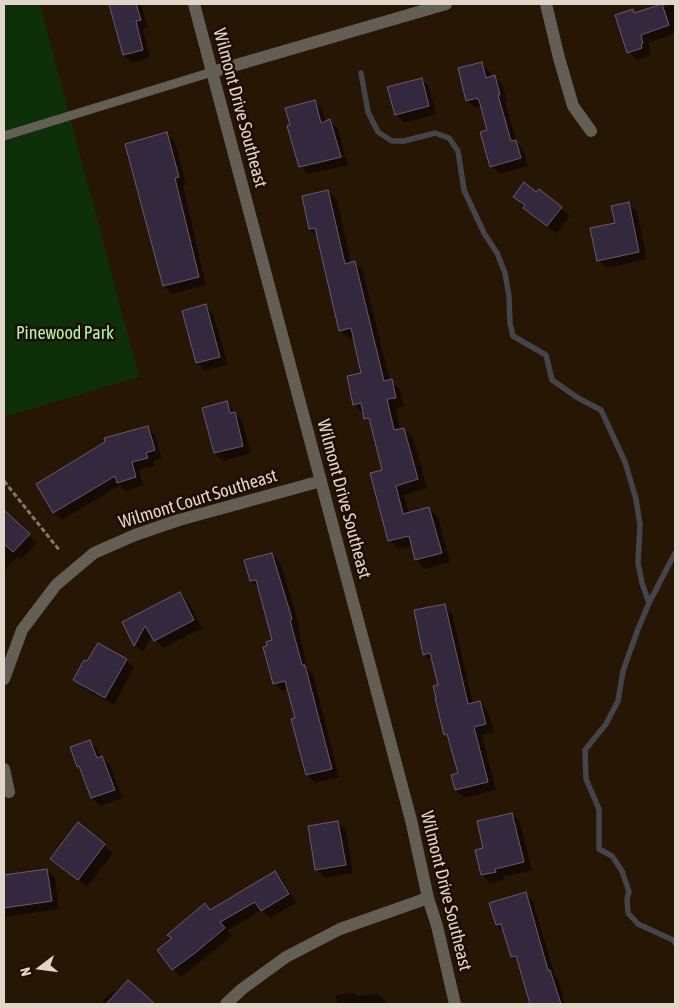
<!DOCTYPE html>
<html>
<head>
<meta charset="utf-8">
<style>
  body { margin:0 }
  #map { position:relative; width:679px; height:1008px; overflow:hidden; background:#281605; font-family:"Asap Condensed",sans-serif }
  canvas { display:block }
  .frame { position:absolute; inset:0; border:5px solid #e2d5ca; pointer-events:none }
  .north { position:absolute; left:15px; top:943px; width:50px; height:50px; -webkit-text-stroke:4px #1e0d00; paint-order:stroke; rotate:255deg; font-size:14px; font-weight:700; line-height:20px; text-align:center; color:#e2d5ca }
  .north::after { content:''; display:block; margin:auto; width:18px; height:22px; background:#e2d5ca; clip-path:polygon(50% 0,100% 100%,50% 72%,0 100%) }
</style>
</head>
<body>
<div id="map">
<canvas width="679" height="1008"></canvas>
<div class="frame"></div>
<div class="north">N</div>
</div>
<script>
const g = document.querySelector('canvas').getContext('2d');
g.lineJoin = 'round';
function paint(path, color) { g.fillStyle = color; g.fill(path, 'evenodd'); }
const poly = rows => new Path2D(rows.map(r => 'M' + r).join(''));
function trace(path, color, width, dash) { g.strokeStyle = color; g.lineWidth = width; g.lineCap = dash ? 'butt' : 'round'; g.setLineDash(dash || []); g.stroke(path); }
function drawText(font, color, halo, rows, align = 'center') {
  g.font = font + ' "Asap Condensed",sans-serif'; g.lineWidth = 5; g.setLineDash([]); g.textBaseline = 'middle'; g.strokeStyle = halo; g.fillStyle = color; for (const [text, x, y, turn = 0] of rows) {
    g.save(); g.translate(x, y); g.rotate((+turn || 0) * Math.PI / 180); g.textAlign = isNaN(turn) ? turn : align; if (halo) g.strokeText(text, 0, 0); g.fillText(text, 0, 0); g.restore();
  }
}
paint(poly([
  [4,4,40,4,139,377,4,417]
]), '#0d3009');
paint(poly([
  [110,4,141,4,148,28,143,29,150,58,132,63,124,55],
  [673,4,675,4,675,33,648,43,651,51,649,52,650,56,637,60,629,52,633,11,636,14,661,5,664,8],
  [482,64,490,72,491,78,495,77,503,85,507,103,505,103,517,142,523,149,528,166,500,174,491,166,489,130,482,106,475,108,467,100],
  [421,79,429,87,436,114,404,123,396,115],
  [314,101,322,109,326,122,330,121,338,129,345,155,303,165,303,167,346,157,348,165,308,174,300,166],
  [167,134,175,142,186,185,183,186,206,285,172,294,164,286,127,145],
  [328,191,337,200,351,263,354,263,363,271,390,381,400,389,404,406,396,408,400,430,404,429,413,438,427,488,404,495,409,514,429,508,438,517,450,562,425,569,416,560,413,545,398,549,390,540,384,470,372,425,354,404,362,374,355,338,349,339,340,330,318,237,310,229,303,196],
  [539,191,570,216,556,233,533,216,515,197,537,193],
  [629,204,637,212,647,259,606,268,598,260],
  [205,306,213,314,228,364,205,371,197,363],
  [227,403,242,421,251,453,223,461,215,453],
  [147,427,155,435,162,458,153,461,155,466,139,470,143,485,126,491,120,485,62,520,54,512,106,442],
  [4,511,37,543,21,559,18,556,4,571],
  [272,554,280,562,300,627,298,628,308,670,313,674,339,777,315,783,307,775,297,719,289,690,282,691,274,683,269,646,273,641,259,588,251,581],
  [180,593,188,601,202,628,163,648,152,635,143,652,135,645,123,623],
  [444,605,452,614,473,704,480,703,488,711,494,732,482,735,496,790,464,798,456,790,453,776,459,774,450,739,445,734,440,686,433,662,424,654],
  [126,660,134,668,114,705,83,688,75,680],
  [90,742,98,750,101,758,110,765,122,798,100,806,92,798,82,771,78,767,71,748],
  [512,814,520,822,532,870,503,877,503,880,490,883,482,875,485,849],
  [338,823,346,831,353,873,325,878,317,870,309,828],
  [78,824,113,853,87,887,60,867],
  [47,870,55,878,59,909,4,917,4,877],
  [275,873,283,881,296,903,270,918,262,910,227,931,232,936,181,977,173,969,172,939,169,935],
  [525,894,533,902,555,976,558,979,565,1004,531,1004,519,963,512,956,505,933,497,925],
  [113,991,146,998,152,1004,105,1004,102,1002],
  [354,993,357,996,378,994,386,1002,387,1004,337,1004,336,995]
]), '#0007');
trace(poly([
  [361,73,368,112,378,132,392,141,404,141,435,133,449,138,458,151,464,190,484,233,497,253,505,273,509,296,510,323,513,336,546,355,552,380,578,398,601,410,625,462,636,499,640,525,638,563,642,583,649,603],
  [675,553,649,603,638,629,623,671,618,701,606,724,585,750,586,779,599,809,599,849,612,856,622,871,629,892,627,899,628,913,638,924,673,940,675,943]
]), '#44454b', 5.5);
const building = poly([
  [109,4,136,4,141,20,136,21,143,50,123,55,109,4],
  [662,4,669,25,641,35,643,43,641,44,642,48,627,53,615,15,633,9,634,13,662,4],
  [482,62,486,78,495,75,500,95,498,95,511,141,516,140,521,158,490,167,480,132,487,130,479,100,478,100,477,98,466,101,458,68,482,62],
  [422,78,429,106,395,115,387,87,422,78],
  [315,100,321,123,330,119,341,157,299,167,287,126,290,125,285,108,315,100],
  [167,132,179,177,175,178,199,277,163,286,125,144,167,132],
  [524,182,536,192,539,189,562,207,547,226,523,208,525,205,513,197,524,182],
  [328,190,345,264,355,261,384,381,392,379,396,398,387,399,394,430,404,428,418,479,396,486,403,514,429,507,442,553,415,560,409,536,388,541,370,473,382,470,369,418,364,419,361,403,353,405,347,376,361,373,351,328,339,331,315,228,309,229,302,196,328,190],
  [629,202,639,252,597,261,590,228,615,223,611,206,629,202],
  [206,304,220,357,196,363,182,311,206,304],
  [227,401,230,413,235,412,243,446,214,453,202,408,227,401],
  [148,426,155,450,146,453,148,458,132,462,136,477,117,483,115,476,53,513,36,484,105,442,104,438,148,426],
  [4,510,30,534,13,552,4,544,4,510],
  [272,553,292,619,290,620,302,665,305,665,332,769,306,775,291,719,295,718,285,681,273,684,263,647,267,646,266,642,272,640,256,580,250,581,244,560,272,553],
  [180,592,194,620,154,641,145,626,134,646,122,622,180,592],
  [445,604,468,704,480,701,486,724,474,727,488,782,455,790,451,775,458,773,447,734,444,735,435,698,436,698,433,686,438,685,430,653,423,655,414,610,445,604],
  [98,643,127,659,105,698,73,680,84,660,87,661,98,643],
  [90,740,97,758,102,756,115,790,91,798,79,766,77,767,70,747,90,740],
  [512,813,524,862,495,869,496,872,481,875,475,850,483,848,477,821,512,813],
  [338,821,346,865,315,870,308,826,338,821],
  [78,822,105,844,78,880,50,859,78,822],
  [47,869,52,901,4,908,4,875,47,869],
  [275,871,289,894,261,911,255,902,220,922,225,928,195,953,172,970,157,950,172,938,167,935,205,903,210,910,275,871],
  [526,892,548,970,550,970,561,1004,530,1004,516,956,511,957,501,924,496,925,489,903,526,892],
  [128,980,142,992,155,1004,106,1004,128,980]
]);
paint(building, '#34283e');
trace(building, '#685b73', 1);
trace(poly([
  [4,481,60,551]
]), '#867769', 3, [5, 2.5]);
trace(poly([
  [4,136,212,72]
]), '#645f54', 9);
trace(poly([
  [194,4,411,820,428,898,437,926,455,1004],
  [546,4,559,58,573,106,591,131],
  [212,72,446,4],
  [4,679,22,630,56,585,94,553,135,535,179,520,321,481],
  [4,769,9,792],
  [226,1004,242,989,286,957,340,929,428,898]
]), '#645f54', 12);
drawText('18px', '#e2d5ca', '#1e0d00', [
  ["Wilmont Drive Southeast",240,108,75],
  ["Wilmont Court Southeast",198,499,-17],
  ["Wilmont Drive Southeast",344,499,75],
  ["Wilmont Drive Southeast",446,891,76]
]);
drawText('18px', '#abfca0', '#1e0d00', [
  ["Pinewood Park",65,333]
]);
</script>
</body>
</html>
